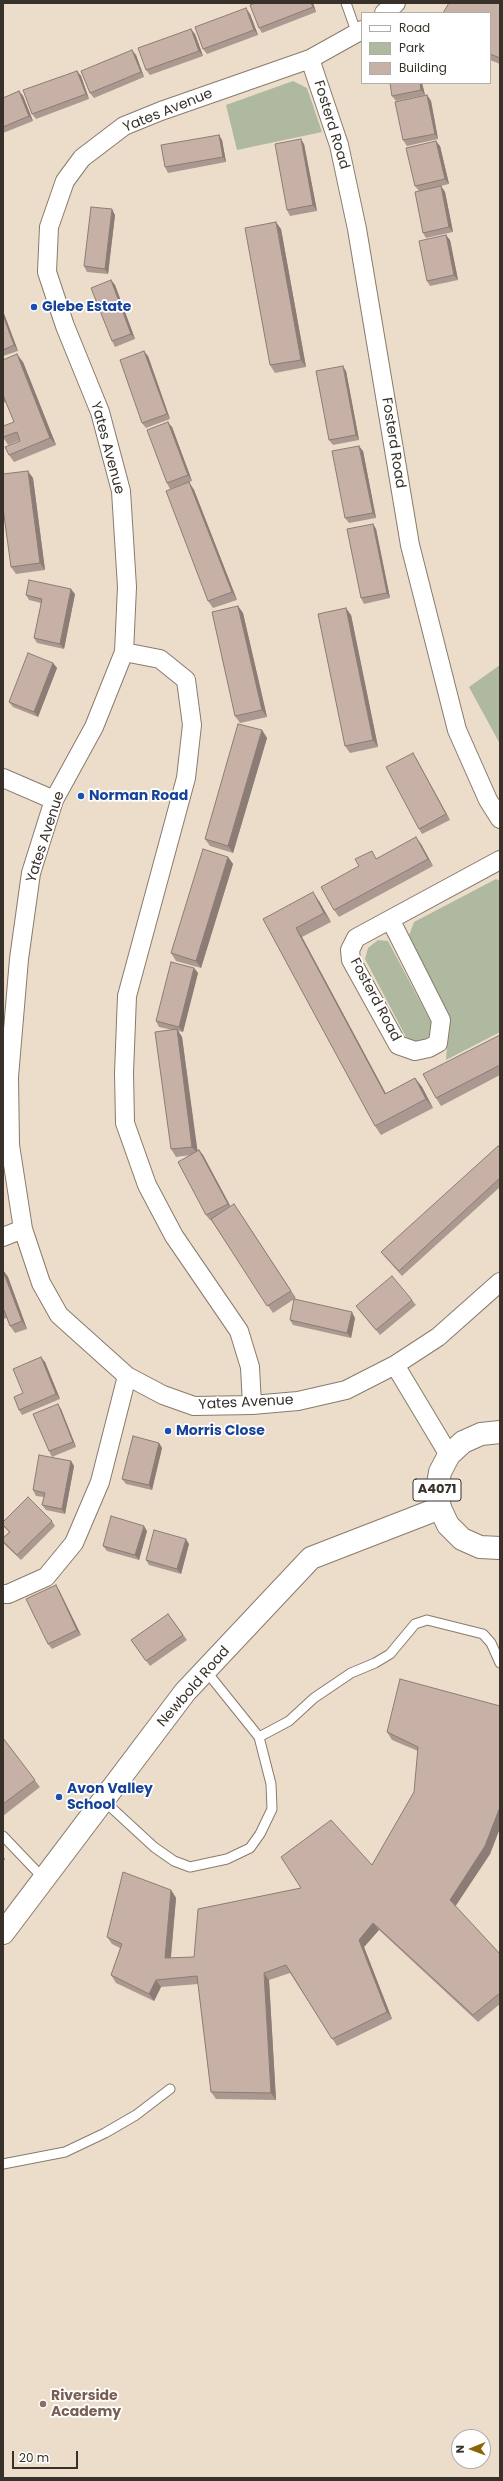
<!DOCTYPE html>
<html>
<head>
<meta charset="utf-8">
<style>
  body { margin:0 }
  #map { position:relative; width:503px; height:2481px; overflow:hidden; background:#ecddcb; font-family:Poppins,sans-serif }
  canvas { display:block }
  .frame { position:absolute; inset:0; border:4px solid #37312a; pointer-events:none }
  .legend { position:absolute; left:361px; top:12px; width:130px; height:72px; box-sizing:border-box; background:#fff; border:1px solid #afadaa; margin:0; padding:5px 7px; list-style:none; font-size:12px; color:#37312a }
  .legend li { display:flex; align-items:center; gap:8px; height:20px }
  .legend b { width:20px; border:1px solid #afadaa }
  .north { position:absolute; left:451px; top:2429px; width:40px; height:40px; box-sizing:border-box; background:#fff; border:1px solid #afadaa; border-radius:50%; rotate:269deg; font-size:11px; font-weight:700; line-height:16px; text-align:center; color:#37312a }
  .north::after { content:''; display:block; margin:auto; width:14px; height:18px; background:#8b6505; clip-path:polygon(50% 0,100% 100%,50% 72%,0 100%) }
  .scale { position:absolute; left:12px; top:2451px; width:66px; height:18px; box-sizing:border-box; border:2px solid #37312a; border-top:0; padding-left:5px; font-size:12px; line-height:14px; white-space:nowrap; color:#37312a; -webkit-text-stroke:3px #fff; paint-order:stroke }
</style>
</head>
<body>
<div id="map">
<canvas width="503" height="2481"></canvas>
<div class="frame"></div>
<ul class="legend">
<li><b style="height:5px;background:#fff"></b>Road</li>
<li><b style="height:11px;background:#aeb99f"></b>Park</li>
<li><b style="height:11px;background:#c7b1a7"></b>Building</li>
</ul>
<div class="north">N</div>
<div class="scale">20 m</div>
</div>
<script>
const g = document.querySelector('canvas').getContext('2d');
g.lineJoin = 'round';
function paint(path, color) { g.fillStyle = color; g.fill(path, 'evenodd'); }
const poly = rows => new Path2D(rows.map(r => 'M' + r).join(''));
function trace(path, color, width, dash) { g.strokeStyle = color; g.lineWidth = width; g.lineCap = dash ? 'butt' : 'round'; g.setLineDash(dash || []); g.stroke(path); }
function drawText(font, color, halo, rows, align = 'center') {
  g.font = font + ' Poppins,sans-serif'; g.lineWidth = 3.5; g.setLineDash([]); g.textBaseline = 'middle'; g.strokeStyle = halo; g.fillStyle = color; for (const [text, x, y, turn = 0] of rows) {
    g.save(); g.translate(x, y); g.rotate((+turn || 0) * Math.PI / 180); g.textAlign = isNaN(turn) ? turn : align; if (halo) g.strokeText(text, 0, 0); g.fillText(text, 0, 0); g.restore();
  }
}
paint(poly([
  [293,81,307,88,322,132,237,150,226,105],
  [500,665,500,744,469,687],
  [496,879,500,881,500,1032,446,1060,449,1014,408,938,414,922],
  [378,940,388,941,432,1024,429,1036,422,1041,415,1042,406,1037,365,959,368,948]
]), '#aeb99f');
const lane = poly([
  [346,3,357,34],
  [259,1737,289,1721,314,1698,351,1673,375,1663,390,1654,415,1624,427,1620,483,1634,491,1643,500,1663],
  [103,1800,154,1847,174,1861,190,1867,227,1859,250,1848,260,1834,272,1809,271,1784,259,1737,206,1671],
  [3,1836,44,1879],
  [3,2164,65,2152,105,2133,136,2115,170,2089]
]);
const street = poly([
  [384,13,396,3],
  [362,30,310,59,161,111,124,126,82,158,65,181,49,227,47,272,65,326,100,412,121,491,127,587,124,652,94,727,54,800,31,873,19,959,9,1077,10,1145,23,1229,41,1283,59,1315,127,1376,163,1395,194,1406,252,1405,298,1401,346,1390,395,1365,438,1337,500,1282],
  [310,59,339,145,357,229,410,545,457,730,488,800,500,819],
  [124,652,160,659,186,680,192,725,186,778,127,996,124,1073,125,1123,147,1185,174,1236,239,1331,250,1367,252,1405],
  [3,778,54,800],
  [391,921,441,1020,438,1043,429,1048,415,1051,398,1045,351,960,350,950,356,938,500,860],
  [3,1237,23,1229],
  [395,1365,449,1455],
  [3,1594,8,1594,46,1577,74,1543,100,1482,127,1376]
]);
const secondary = poly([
  [3,1933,185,1692,311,1558,440,1508]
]);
const highway = poly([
  [500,1432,481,1434,463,1442,449,1455,440,1472,437,1490,440,1508,448,1525,462,1539,480,1547,500,1548]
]);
trace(lane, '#897b6b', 11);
trace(street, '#897b6b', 20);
trace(secondary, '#897b6b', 24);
trace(highway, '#897b6b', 24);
trace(lane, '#fff', 9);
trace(street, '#fff', 18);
trace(secondary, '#fff', 22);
trace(highway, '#fff', 22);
paint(poly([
  [313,3,316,12,262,33,259,28],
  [500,3,500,64,490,60,490,13],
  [250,14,258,35,207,54,203,49],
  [195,34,203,56,150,75,146,70],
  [136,55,144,77,94,98,90,93],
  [77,71,81,76,89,99,36,119,32,114],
  [422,83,425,95,396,101,392,96],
  [19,91,23,96,33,121,3,133,3,98],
  [427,95,431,101,438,139,407,146,403,140],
  [219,135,222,140,226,162,168,173,165,167],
  [304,144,317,211,290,216,287,210],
  [440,146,449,184,419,191,415,186],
  [441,186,445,192,453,232,426,238,423,233],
  [115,215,108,274,87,272,84,266],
  [281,229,306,367,275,373,270,365],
  [450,240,458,280,430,286,427,281],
  [111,280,115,285,135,339,115,347,112,341],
  [3,311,18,351,3,356],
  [148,356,170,419,146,428,142,423],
  [3,360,23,362,56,445,14,462,9,455,20,441,20,440,8,445,3,437,14,422,6,402,3,403],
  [346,371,359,440,333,445,329,440],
  [172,427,192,481,170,489,167,483],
  [363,451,376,518,349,523,345,518],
  [33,478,45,570,16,574,11,567],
  [189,482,194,490,237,600,213,608,208,601],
  [373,524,376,529,390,598,364,604,361,598],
  [75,594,64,649,37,643,34,638,41,603,29,600,26,595],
  [238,606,243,613,267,717,240,723,235,716],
  [351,615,378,747,350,753,345,746],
  [53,663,57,668,38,717,13,707,9,702],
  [262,730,267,738,233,853,210,846,205,839],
  [416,758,450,820,422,834,419,829],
  [421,844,433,866,339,917,334,910,377,858],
  [228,857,233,864,201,968,176,961,171,953],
  [319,901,331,922,302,937,386,1094,415,1078,422,1087,433,1108,381,1135,375,1126,263,919],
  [194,968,198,973,183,1032,178,1031,182,1037,197,1151,199,1150,203,1155,230,1206,239,1211,296,1298,273,1313,211,1220,210,1220,206,1215,191,1155,176,1157,171,1149,173,1030,159,1027,156,1021],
  [500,1035,500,1075,441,1106,436,1098],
  [500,1148,500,1187,402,1276,385,1257,381,1252],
  [3,1270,8,1277,27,1329,15,1333,10,1326,7,1318,3,1319],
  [412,1300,416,1305,380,1335,356,1306],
  [355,1318,351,1338,293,1325,290,1320],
  [45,1362,60,1399,22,1415,19,1410,23,1393],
  [61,1409,76,1447,52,1457,49,1451],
  [159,1443,162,1448,152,1490,126,1484,122,1479],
  [71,1461,74,1466,65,1514,46,1510,42,1505,44,1497,36,1496,33,1490],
  [52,1521,55,1526,21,1560,5,1545,3,1542,3,1538,9,1532,3,1526,3,1522],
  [147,1531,139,1560,107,1551,103,1546],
  [189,1544,181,1574,149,1565,146,1560],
  [59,1590,81,1635,52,1649,48,1644],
  [168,1614,187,1640,150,1666,131,1640],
  [500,1706,500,1828,490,1854,455,1906,500,1954,500,2004,478,2022,379,1930,364,1947,392,2019,337,2046,290,1973,269,1980,276,2100,216,2099,211,2092,198,1984,161,1987,154,2001,116,1983,111,1975,120,1948,112,1944,107,1937,171,1890,176,1898,171,1958,194,1957,301,1888,372,1865,414,1792,418,1751,392,1740,387,1732],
  [3,1738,40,1787,3,1816]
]), '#ab9890');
paint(poly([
  [311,3,313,3,316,12,313,7],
  [246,8,250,14,258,35,254,30],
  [191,29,195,34,203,56,199,51],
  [132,50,136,55,144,77,141,72],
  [77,71,81,76,89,99,86,94],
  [420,83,422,83,425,95,421,90],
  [19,91,23,96,33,121,29,116],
  [427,95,431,101,438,139,435,134],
  [219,135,222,140,226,162,223,157],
  [301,139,304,144,317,211,313,205],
  [436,141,440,146,449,184,445,179],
  [441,186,445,192,453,232,449,227],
  [112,209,115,215,108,274,105,269],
  [276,222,281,229,306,367,301,360],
  [446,235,450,240,458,280,454,275],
  [111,280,115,285,135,339,131,334],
  [3,311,18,351,14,345,3,315],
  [144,351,148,356,170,419,167,414],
  [17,354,23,362,56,445,50,438],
  [343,366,346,371,359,440,356,435],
  [168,422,172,427,192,481,188,475],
  [359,446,363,451,376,518,373,513],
  [28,471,33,478,45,570,40,563],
  [189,482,194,490,237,600,232,592],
  [373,524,376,529,390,598,387,593],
  [71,589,75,594,64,649,60,644],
  [238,606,243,613,267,717,262,710],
  [346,608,351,615,378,747,373,740],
  [53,663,57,668,38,717,34,712],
  [262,730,267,738,233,853,228,846],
  [413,753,416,758,450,820,446,814],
  [416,837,421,844,433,866,428,859],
  [228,857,233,864,201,968,196,961],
  [313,892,319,901,331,922,324,913],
  [296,928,302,937,391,1103,385,1094],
  [194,968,198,973,183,1032,179,1027],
  [177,1029,182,1037,198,1154,192,1147],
  [415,1078,422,1087,433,1108,426,1099],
  [199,1150,203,1155,232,1209,228,1204],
  [3,1270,8,1277,27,1329,22,1321],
  [352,1312,355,1318,351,1338,347,1333],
  [41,1357,45,1362,60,1399,56,1394],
  [58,1404,61,1409,76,1447,73,1442],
  [159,1443,162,1448,152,1490,149,1485],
  [71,1461,74,1466,65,1514,62,1509],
  [144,1526,147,1531,139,1560,135,1555],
  [186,1539,189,1544,181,1574,177,1569],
  [56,1585,59,1590,81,1635,77,1630],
  [500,1807,500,1828,490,1854,455,1907,450,1900],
  [3,1856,5,1859,3,1862],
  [171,1890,176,1898,170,1965,165,1958],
  [373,1923,379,1930,364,1947,392,2019,387,2012,359,1940],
  [264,1973,269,1980,276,2100,271,2093],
  [156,1980,161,1987,154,2001,149,1994]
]), '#8b7c75');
const building = poly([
  [255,3,311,3,313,7,259,28,250,5,255,3],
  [449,3,500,3,500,58,490,54,490,13,443,13,449,3],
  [246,8,254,30,203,49,195,27,246,8],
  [191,29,199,51,146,70,138,48,191,29],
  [132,50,141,72,90,93,81,71,132,50],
  [77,71,86,94,32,114,23,90,77,71],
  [390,83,420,83,421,90,392,96,390,83],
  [19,91,29,116,3,127,3,98,19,91],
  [427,95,435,134,403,140,395,102,427,95],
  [219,135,223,157,165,167,161,145,219,135],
  [301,139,313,205,287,210,275,144,301,139],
  [436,141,445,179,415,186,406,148,436,141],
  [441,186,449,227,423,233,415,192,441,186],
  [91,207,112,209,105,269,84,266,91,207],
  [276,222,301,360,270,365,245,228,276,222],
  [446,235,454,275,427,281,419,241,446,235],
  [111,280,131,334,112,341,91,288,111,280],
  [3,315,14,345,3,350,3,315],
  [144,351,167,414,142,423,120,360,144,351],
  [17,354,50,438,9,455,5,447,20,441,17,432,3,437,3,426,14,422,3,395,3,360,17,354],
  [343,366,356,435,329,440,316,371,343,366],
  [168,422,188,475,167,483,147,430,168,422],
  [359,446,373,513,345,518,332,451,359,446],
  [28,471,40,563,11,567,3,508,3,474,28,471],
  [189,482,232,592,208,601,166,491,189,482],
  [373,524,387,593,361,598,347,529,373,524],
  [29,580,71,589,60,644,34,638,42,599,26,595,29,580],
  [238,606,262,710,235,716,212,612,238,606],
  [346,608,373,740,345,746,318,614,346,608],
  [28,653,53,663,34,712,9,702,28,653],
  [238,724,262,730,228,846,205,839,238,724],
  [413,753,446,814,419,829,386,767,413,753],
  [416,837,428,859,334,910,321,887,359,866,355,859,372,851,376,859,416,837],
  [203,849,228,857,196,961,171,953,203,849],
  [313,892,324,913,296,928,385,1094,415,1078,426,1099,375,1126,263,919,313,892],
  [171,962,194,968,179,1027,156,1021,171,962],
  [177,1029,192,1147,171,1149,155,1032,177,1029],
  [500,1035,500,1065,436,1098,423,1074,500,1035],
  [498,1146,500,1148,500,1178,399,1271,381,1252,498,1146],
  [199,1150,228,1204,206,1215,178,1162,199,1150],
  [234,1204,291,1291,267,1306,211,1219,234,1204],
  [3,1271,22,1321,10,1326,4,1310,3,1310,3,1271],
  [392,1276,412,1300,376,1330,356,1306,392,1276],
  [294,1299,352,1312,347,1333,290,1320,294,1299],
  [41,1357,56,1394,19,1410,14,1397,23,1393,13,1369,41,1357],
  [58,1404,73,1442,49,1451,33,1414,58,1404],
  [133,1436,159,1443,149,1485,122,1479,133,1436],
  [39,1455,71,1461,62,1509,42,1505,45,1493,33,1490,39,1455],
  [28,1497,52,1521,17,1555,3,1541,3,1538,10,1532,3,1525,3,1522,28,1497],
  [111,1516,144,1526,135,1555,103,1546,111,1516],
  [154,1530,186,1539,177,1569,146,1560,154,1530],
  [56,1585,77,1630,48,1644,26,1599,56,1585],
  [168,1614,183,1635,146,1661,131,1640,168,1614],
  [400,1679,500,1706,500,1807,485,1846,450,1900,500,1954,500,1993,473,2015,373,1923,359,1940,387,2012,332,2039,286,1965,264,1973,271,2093,211,2092,197,1976,156,1980,149,1994,111,1975,122,1944,107,1937,123,1872,171,1890,165,1958,194,1957,198,1909,301,1888,281,1857,331,1820,372,1865,414,1792,418,1747,387,1732,400,1679],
  [3,1738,35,1780,3,1804,3,1738]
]);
paint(building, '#c7b1a7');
trace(building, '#8b7c75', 1);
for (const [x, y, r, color] of [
  [34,307,4,"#1a4fb4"],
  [81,796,4,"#1a4fb4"],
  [168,1431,4,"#1a4fb4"],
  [59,1797,4,"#1a4fb4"],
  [43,2404,4,"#8d6e63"]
]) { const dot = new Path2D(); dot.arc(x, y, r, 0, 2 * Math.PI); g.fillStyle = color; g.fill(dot); trace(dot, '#fff', 1.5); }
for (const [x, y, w] of [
  [437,1490,48]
]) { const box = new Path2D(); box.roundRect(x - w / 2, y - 11, w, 22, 3); g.fillStyle = '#fff'; g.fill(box); trace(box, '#37312a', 1); }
drawText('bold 13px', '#37312a', null, [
  ["A4071",437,1490]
]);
drawText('14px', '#37312a', '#fff', [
  ["Yates Avenue",168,111,-22],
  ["Fosterd Road",331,125,73],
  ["Fosterd Road",393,443,81],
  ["Yates Avenue",107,448,75],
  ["Yates Avenue",46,837,-72],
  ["Fosterd Road",375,1000,62],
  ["Yates Avenue",246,1403,-3],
  ["Newbold Road",194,1687,-49]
]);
drawText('bold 14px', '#164399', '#fff', [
  ["Glebe Estate",42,307],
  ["Norman Road",89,796],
  ["Morris Close",176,1431],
  ["Avon Valley",67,1789],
  ["School",67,1805]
], 'left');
drawText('bold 14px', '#785e54', '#fff', [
  ["Riverside",51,2396],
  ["Academy",51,2412]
], 'left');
</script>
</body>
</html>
